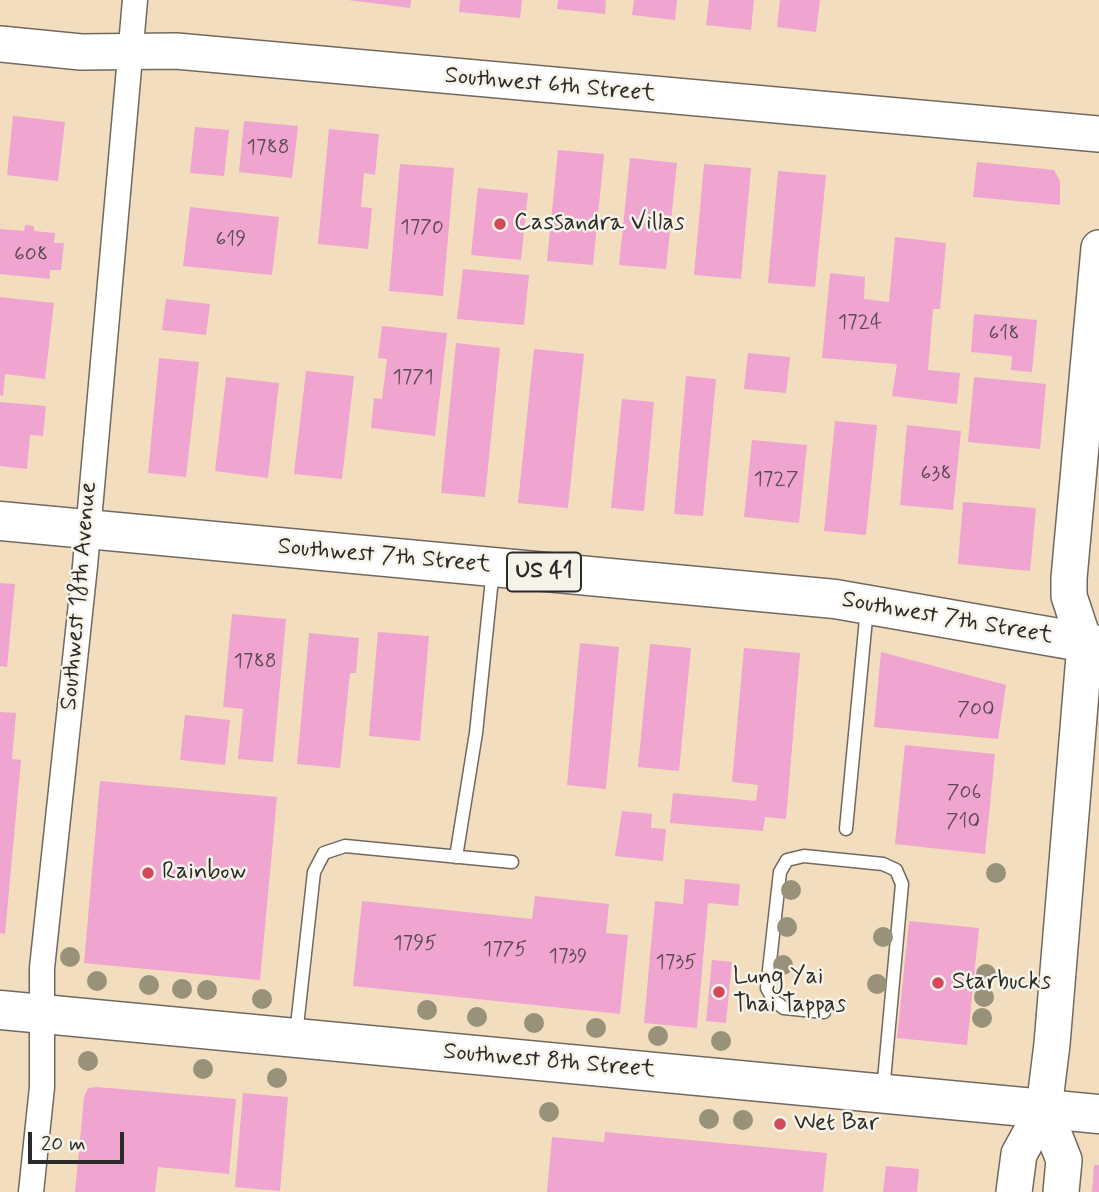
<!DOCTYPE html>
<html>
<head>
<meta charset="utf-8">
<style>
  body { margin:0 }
  #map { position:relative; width:1099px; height:1192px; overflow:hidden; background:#f2ddbf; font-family:Mynerve,sans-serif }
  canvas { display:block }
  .scale { position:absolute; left:28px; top:1132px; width:96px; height:32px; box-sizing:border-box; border:4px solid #2b2b2b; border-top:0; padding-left:9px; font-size:21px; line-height:24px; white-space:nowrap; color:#2b2b2b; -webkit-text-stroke:5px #f7f3e8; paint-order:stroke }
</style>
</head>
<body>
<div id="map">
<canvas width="1099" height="1192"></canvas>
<div class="scale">20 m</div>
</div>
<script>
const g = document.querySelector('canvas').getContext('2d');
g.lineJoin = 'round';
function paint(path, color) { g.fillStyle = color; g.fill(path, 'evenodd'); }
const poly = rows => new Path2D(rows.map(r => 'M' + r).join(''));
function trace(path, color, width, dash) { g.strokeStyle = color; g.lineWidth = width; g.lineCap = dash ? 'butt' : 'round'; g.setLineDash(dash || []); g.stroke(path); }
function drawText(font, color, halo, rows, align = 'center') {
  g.font = font + ' Mynerve,sans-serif'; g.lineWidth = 5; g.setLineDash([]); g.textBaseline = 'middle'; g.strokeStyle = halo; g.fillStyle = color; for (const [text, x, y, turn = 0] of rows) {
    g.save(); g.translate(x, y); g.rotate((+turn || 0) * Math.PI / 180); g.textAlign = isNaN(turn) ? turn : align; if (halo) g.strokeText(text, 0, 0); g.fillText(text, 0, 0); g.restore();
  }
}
paint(poly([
  [348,0,411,0,410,8],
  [460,0,522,0,520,18,459,12],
  [558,0,606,0,605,14,557,9],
  [634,0,677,0,675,20,632,15],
  [709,0,754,0,751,30,706,25],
  [780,0,820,0,816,32,777,27],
  [13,116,65,122,58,181,7,175],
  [244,121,298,126,292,178,239,172],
  [195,127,229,130,224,176,190,173],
  [329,129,379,134,375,175,364,173,361,207,372,208,368,249,318,244],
  [558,150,604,154,593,265,547,261],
  [630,158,677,163,666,269,619,265],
  [977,162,1054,170,1060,181,1060,205,973,197],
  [400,164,454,168,443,296,389,291],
  [704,164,751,168,741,279,694,275],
  [778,171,826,175,815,287,768,283],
  [478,188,528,193,521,260,471,255],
  [190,207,279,217,272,275,183,266],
  [25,225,34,226,34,231,55,233,54,243,64,243,61,270,50,270,50,279,0,274,0,229,24,231],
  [895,237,946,243,940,309,933,309,928,370,960,373,957,404,892,396,897,364,822,358,830,273,865,277,864,299,889,302],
  [463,269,529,275,524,325,457,319],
  [0,297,54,303,45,379,5,374,3,396,0,395],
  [166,299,210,304,206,335,162,330],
  [974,314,1037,320,1032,372,1011,370,1012,356,971,352],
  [382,326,447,333,435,436,371,428,374,398,382,399,387,359,378,358],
  [456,343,500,348,485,497,441,493],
  [534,349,584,354,568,508,518,503],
  [748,353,790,357,786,393,744,389],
  [159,358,199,362,186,477,148,473],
  [306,371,354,376,342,479,294,474],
  [686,376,716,379,703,516,674,514],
  [226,377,279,383,268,478,215,471],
  [974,377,1046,384,1040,449,968,442],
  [622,399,654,402,644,511,611,508],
  [0,402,46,406,43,436,30,435,27,469,0,466],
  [835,421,877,425,866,535,824,531],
  [907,425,961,431,953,510,900,505],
  [752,440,807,445,799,523,744,517],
  [963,502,1036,508,1030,571,958,564],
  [0,583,15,584,7,667,0,666],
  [232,614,286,619,273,762,238,759,243,709,223,707],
  [378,632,429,636,420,741,369,736],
  [309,633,359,638,356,673,350,673,340,768,297,764],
  [580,643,619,647,606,789,567,785],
  [650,644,691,648,679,771,638,767],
  [744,648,800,653,786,819,765,817,763,831,670,823,673,793,756,801,758,785,732,782],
  [881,652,1006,685,998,739,874,727],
  [0,712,16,713,12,759,21,760,5,934,0,933],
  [185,715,230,720,225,765,180,760],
  [905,745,995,754,985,854,895,844],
  [100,781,277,797,260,980,84,963],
  [622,811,652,814,651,828,666,829,663,861,615,856],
  [685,879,740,884,738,906,708,903,697,1028,644,1023,655,901,683,904],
  [535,896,609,904,606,933,628,935,620,1014,353,986,362,901,532,919],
  [909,921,979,928,967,1045,897,1038],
  [712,960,732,962,726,1023,706,1021],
  [97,1087,236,1099,229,1174,158,1167,155,1192,75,1192,84,1097,88,1088],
  [243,1093,288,1097,280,1191,235,1187],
  [605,1132,827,1153,823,1192,547,1192,552,1137,604,1142],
  [1094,1165,1099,1165,1099,1192,1092,1192],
  [886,1166,919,1169,917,1192,883,1192]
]), '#efa5cf');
const lane = poly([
  [846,829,867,608],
  [456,857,476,733,493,569],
  [824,1012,784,1008,774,1001,767,988,780,872,787,860,804,856,883,864,896,870,902,884,883,1091],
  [296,1035,314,872,324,853,345,846,512,862]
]);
const street = poly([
  [31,1192,42,1087,42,968,85,566,135,0]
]);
const secondary = poly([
  [0,44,81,52,176,51,1099,134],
  [1044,1109,1064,1160,1061,1192],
  [1014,1192,1019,1154,1044,1109,1052,1044,1085,644,1069,596,1069,578,1099,248]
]);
const primary = poly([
  [0,521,835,599,1099,645],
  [0,1010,1099,1114]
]);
trace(lane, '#71695f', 15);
trace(street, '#71695f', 27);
trace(secondary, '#71695f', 38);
trace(primary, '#71695f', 41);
trace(lane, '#fff', 12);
trace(street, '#fff', 24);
trace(secondary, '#fff', 35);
trace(primary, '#fff', 38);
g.fillStyle = '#979279';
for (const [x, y] of [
  [996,873],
  [791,890],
  [787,927],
  [883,937],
  [70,957],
  [783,965],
  [986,974],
  [97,981],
  [877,984],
  [149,985],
  [182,989],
  [207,990],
  [984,997],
  [262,999],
  [427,1010],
  [477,1017],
  [982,1018],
  [534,1023],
  [596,1028],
  [658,1036],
  [721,1041],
  [88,1061],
  [203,1069],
  [277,1078],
  [549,1112],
  [709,1119],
  [743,1120]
]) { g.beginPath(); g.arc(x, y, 10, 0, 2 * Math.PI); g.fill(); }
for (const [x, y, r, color] of [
  [500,224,7,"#d1495b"],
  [148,873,7,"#d1495b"],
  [938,983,7,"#d1495b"],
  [719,992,7,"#d1495b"],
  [780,1124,7,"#d1495b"]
]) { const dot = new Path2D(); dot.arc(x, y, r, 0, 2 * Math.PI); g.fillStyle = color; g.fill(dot); trace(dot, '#f7f3e8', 2.5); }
drawText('21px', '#5c4a54', null, [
  ["1788",268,149],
  ["1770",422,229],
  ["619",231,241],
  ["608",31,256],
  ["1724",860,324],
  ["618",1004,335],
  ["1771",413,379],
  ["638",936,475],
  ["1727",776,481],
  ["1788",255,663],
  ["700",976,711],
  ["706",964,794],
  ["710",963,823],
  ["1795",415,945],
  ["1775",505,951],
  ["1739",568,958],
  ["1735",676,964]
]);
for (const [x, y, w] of [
  [544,572,74]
]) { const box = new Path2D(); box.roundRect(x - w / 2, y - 19.5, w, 39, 5); g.fillStyle = '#f7f3e8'; g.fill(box); trace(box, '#2b2b2b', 2); }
drawText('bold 23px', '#2b2b2b', null, [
  ["US 41",544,572]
]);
drawText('24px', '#2b2b2b', '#f7f3e8', [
  ["Southwest 6th Street",550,86,5],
  ["Southwest 7th Street",384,557,5],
  ["Southwest 18th Avenue",80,596,-85],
  ["Southwest 7th Street",947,619,10],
  ["Southwest 8th Street",549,1062,5]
]);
drawText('24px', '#2b2b2b', '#f7f3e8', [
  ["Cassandra Villas",514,224],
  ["Rainbow",162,873],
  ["Lung Yai",733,978],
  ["Thai Tappas",733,1006],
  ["Starbucks",952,983],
  ["Wet Bar",794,1124]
], 'left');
</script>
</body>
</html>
